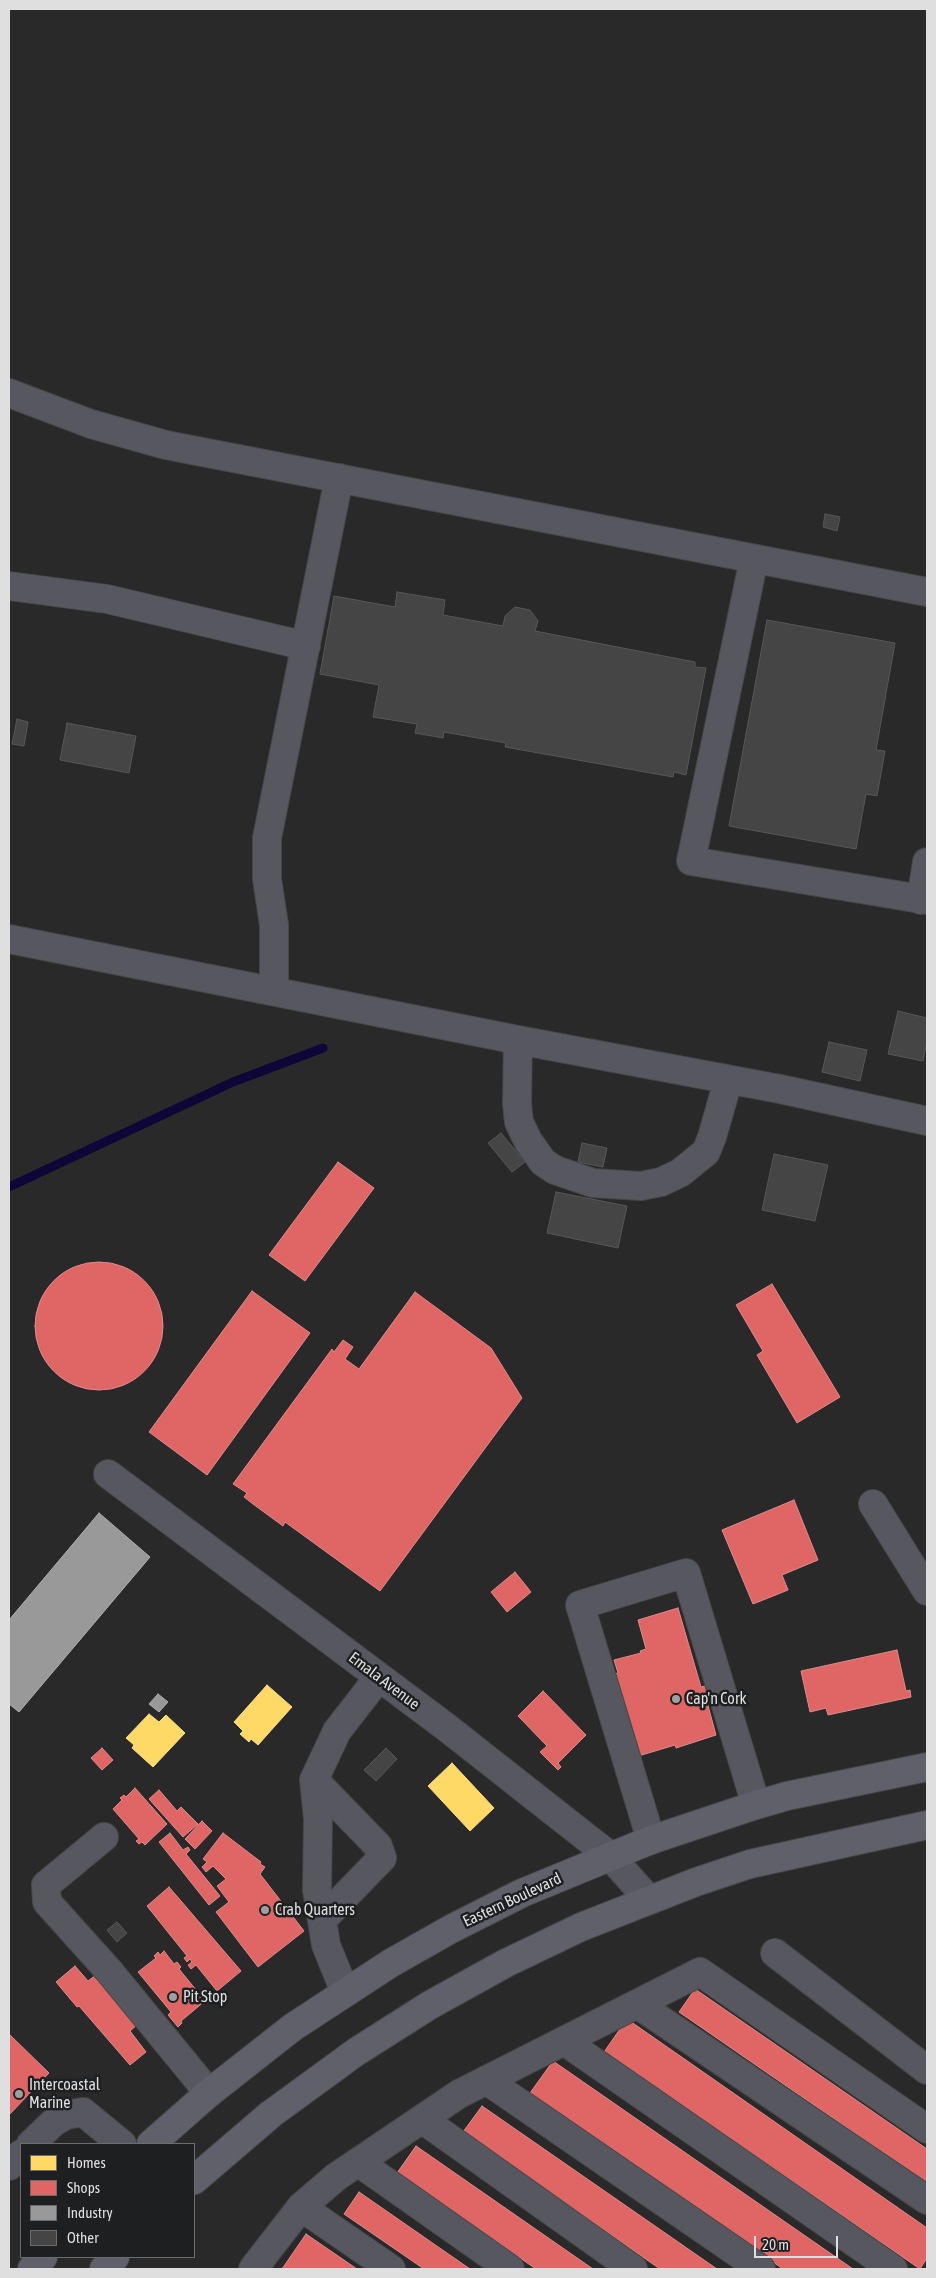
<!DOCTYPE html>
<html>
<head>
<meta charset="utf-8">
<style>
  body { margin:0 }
  #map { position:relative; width:936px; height:2278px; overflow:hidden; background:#292929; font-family:"Asap Condensed",sans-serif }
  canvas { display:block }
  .frame { position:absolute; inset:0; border:10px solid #dfdfe0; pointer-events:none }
  .legend { position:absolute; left:20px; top:2143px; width:175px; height:115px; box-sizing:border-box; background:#1e1f21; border:1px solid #6b6c6d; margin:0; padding:6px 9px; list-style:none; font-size:15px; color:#dfdfe0 }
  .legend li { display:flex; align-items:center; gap:10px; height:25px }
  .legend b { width:25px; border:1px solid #6b6c6d }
  .scale { position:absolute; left:754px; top:2236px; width:84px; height:22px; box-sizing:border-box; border:2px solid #dfdfe0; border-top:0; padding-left:6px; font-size:15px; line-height:18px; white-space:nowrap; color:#dfdfe0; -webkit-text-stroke:4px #1e1f21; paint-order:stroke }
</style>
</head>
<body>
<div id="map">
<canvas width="936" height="2278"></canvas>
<div class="frame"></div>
<ul class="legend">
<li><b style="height:14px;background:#ffd966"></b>Homes</li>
<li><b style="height:14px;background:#e06666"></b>Shops</li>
<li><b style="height:14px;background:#999"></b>Industry</li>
<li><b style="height:14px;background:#454546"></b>Other</li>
</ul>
<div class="scale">20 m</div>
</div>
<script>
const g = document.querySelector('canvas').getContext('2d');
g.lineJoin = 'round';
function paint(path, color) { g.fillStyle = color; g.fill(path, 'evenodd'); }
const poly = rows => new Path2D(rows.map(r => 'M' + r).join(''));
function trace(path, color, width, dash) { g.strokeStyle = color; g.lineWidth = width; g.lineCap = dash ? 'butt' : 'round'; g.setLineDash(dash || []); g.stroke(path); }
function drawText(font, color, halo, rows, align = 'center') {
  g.font = font + ' "Asap Condensed",sans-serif'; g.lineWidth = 5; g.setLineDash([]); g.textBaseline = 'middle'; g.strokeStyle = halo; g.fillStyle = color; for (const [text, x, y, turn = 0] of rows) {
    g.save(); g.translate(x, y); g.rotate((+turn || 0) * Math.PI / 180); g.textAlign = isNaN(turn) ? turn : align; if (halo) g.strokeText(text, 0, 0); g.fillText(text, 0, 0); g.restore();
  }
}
const homes = poly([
  [267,1685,292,1707,258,1745,251,1739,249,1742,240,1734,243,1731,234,1722,267,1685],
  [149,1714,159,1722,166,1715,185,1733,153,1767,132,1748,134,1745,126,1738,149,1714],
  [452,1763,494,1808,470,1831,428,1786,452,1763]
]);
paint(homes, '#ffd966');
trace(homes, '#f5db8b', 1);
const shops = poly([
  [338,1162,374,1188,305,1281,269,1255,338,1162],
  '35 1326a64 64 0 1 1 128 0a64 64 0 1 1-128 0Z',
  [772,1284,840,1397,797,1423,757,1355,763,1351,736,1305,772,1284],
  [252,1291,310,1333,207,1475,149,1432,252,1291],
  [415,1292,491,1348,522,1398,380,1591,285,1522,283,1526,253,1504,244,1497,247,1493,233,1484,332,1349,334,1352,343,1340,353,1347,345,1359,359,1369,415,1292],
  [794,1500,818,1560,782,1575,788,1590,753,1604,722,1530,794,1500],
  [515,1572,531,1592,507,1612,491,1592,515,1572],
  [678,1608,701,1687,705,1686,710,1701,707,1702,716,1735,676,1748,675,1745,635,1757,611,1675,618,1673,614,1660,641,1653,640,1651,646,1649,638,1620,678,1608],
  [897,1650,906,1691,910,1690,911,1697,828,1715,826,1708,810,1712,801,1671,897,1650],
  [543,1691,586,1735,558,1763,561,1767,558,1770,540,1752,547,1746,518,1716,543,1691],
  [102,1748,113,1760,102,1770,91,1758,102,1748],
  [135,1788,167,1824,145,1845,142,1842,139,1844,136,1841,139,1839,113,1809,122,1800,120,1798,124,1795,126,1797,135,1788],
  [159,1790,177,1811,181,1807,198,1824,183,1837,149,1799,159,1790],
  [202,1821,212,1831,195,1849,185,1839,202,1821],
  [170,1833,183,1850,188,1847,190,1850,186,1854,220,1896,209,1905,159,1842,170,1833],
  [223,1833,261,1862,260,1864,265,1867,260,1874,304,1931,258,1967,216,1912,229,1902,217,1886,226,1879,213,1866,206,1872,202,1867,207,1862,203,1859,223,1833],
  [169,1887,241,1971,217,1991,196,1965,191,1969,188,1965,192,1962,190,1959,187,1962,184,1958,187,1956,147,1906,169,1887],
  [164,1951,174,1964,177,1962,181,1967,179,1969,205,2001,181,2021,182,2023,178,2027,168,2015,171,2012,138,1972,156,1958,154,1956,158,1952,160,1955,164,1951],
  [75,1966,88,1981,96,1975,138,2024,130,2031,146,2052,130,2065,79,2006,77,2007,56,1982,75,1966],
  [695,1989,927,2149,927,2183,679,2012,695,1989],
  [627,2019,927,2228,927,2258,920,2269,604,2052,627,2019],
  [9,2034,49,2073,9,2115,9,2034],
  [553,2061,853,2269,783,2269,530,2093,553,2061],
  [482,2106,717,2269,660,2269,463,2132,482,2106],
  [416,2146,593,2269,536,2269,397,2173,416,2146],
  [359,2192,470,2269,424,2269,344,2214,359,2192],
  [306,2234,357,2269,282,2269,306,2234]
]);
paint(shops, '#e06666');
trace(shops, '#e08a8b', 1);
const industry = poly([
  [99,1513,150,1557,19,1712,9,1704,9,1620,99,1513],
  [158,1694,168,1702,159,1712,149,1704,158,1694]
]);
paint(industry, '#999');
trace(industry, '#aeaeae', 1);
trace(poly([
  [9,1187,233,1082,323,1048]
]), '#0d0637', 9);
const building = poly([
  [825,514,840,517,837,531,823,527,825,514],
  [397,592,445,600,443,615,503,626,505,616,515,607,530,610,538,621,535,631,695,662,695,667,706,668,686,775,674,772,673,777,505,747,506,743,444,732,443,738,415,733,417,724,373,717,379,685,320,674,334,596,395,607,397,592],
  [767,620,895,643,876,750,885,751,877,796,866,794,856,849,729,826,767,620],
  [17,719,28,722,24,746,12,744,17,719],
  [67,723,136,736,129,773,60,760,67,723],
  [898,1011,927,1018,927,1041,923,1061,888,1054,898,1011],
  [829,1042,867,1050,860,1081,822,1072,829,1042],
  [501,1133,525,1162,512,1172,488,1143,501,1133],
  [582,1143,607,1148,603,1167,578,1162,582,1143],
  [774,1154,828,1165,815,1221,762,1210,774,1154],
  [556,1192,627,1206,618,1248,547,1233,556,1192],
  [386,1748,397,1759,376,1781,364,1770,386,1748],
  [117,1922,127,1933,117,1942,107,1930,117,1922]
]);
paint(building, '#454546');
trace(building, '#575757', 1);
const minor = poly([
  [9,393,91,424,166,445,927,592],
  [754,559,691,861,927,900],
  [9,586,107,599,306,646],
  [921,900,927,862],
  [9,939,518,1040,780,1089,927,1121],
  [274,990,274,925,267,879,267,838,339,478],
  [518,1040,517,1104,519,1122,528,1141,543,1162,555,1170,593,1183,641,1186,661,1182,680,1173,706,1152,712,1137,728,1081],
  [108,1474,446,1727,610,1856,649,1900],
  [873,1504,927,1591],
  [314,1780,378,1846,382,1858,322,1920],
  [104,1837,46,1885,47,1902,109,1971,209,2093],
  [651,1840,580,1605,686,1573,756,1805],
  [775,1953,927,2070],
  [345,1992,326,1945,317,1890,318,1819,314,1780,337,1731,379,1677],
  [637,2004,927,2200],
  [564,2041,893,2269],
  [486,2080,761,2269],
  [422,2119,633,2269],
  [31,2144,54,2122,66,2115,83,2112,122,2144],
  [358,2162,510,2269],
  [9,2166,21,2154],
  [301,2207,391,2269],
  [253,2269,301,2207,336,2177,459,2094,700,1972,927,2129]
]);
const major = poly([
  [151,2144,209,2093,293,2027,391,1963,451,1929,522,1893,651,1840,756,1805,787,1796,927,1767],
  [194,2180,271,2114,356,2052,430,2005,506,1963,581,1927,696,1882,750,1864,927,1825],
  [32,2269,43,2257],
  [104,2269,115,2257]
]);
trace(minor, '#464646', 30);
trace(major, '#464646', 30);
trace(minor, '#57585f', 28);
trace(major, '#5f606a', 28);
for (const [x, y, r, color] of [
  [676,1699,5,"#9f9fa0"],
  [265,1910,5,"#9f9fa0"],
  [173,1997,5,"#9f9fa0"],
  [19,2094,5,"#9f9fa0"]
]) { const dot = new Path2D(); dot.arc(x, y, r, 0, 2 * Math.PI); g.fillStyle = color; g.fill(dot); trace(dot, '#1e1f21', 2); }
drawText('16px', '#dfdfe0', '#1e1f21', [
  ["Emala Avenue",384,1681,37],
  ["Eastern Boulevard",512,1900,-25]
]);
drawText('16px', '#dfdfe0', '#1e1f21', [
  ["Cap'n Cork",686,1699],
  ["Crab Quarters",275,1910],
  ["Pit Stop",183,1997],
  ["Intercoastal",29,2085],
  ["Marine",29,2103]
], 'left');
</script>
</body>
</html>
